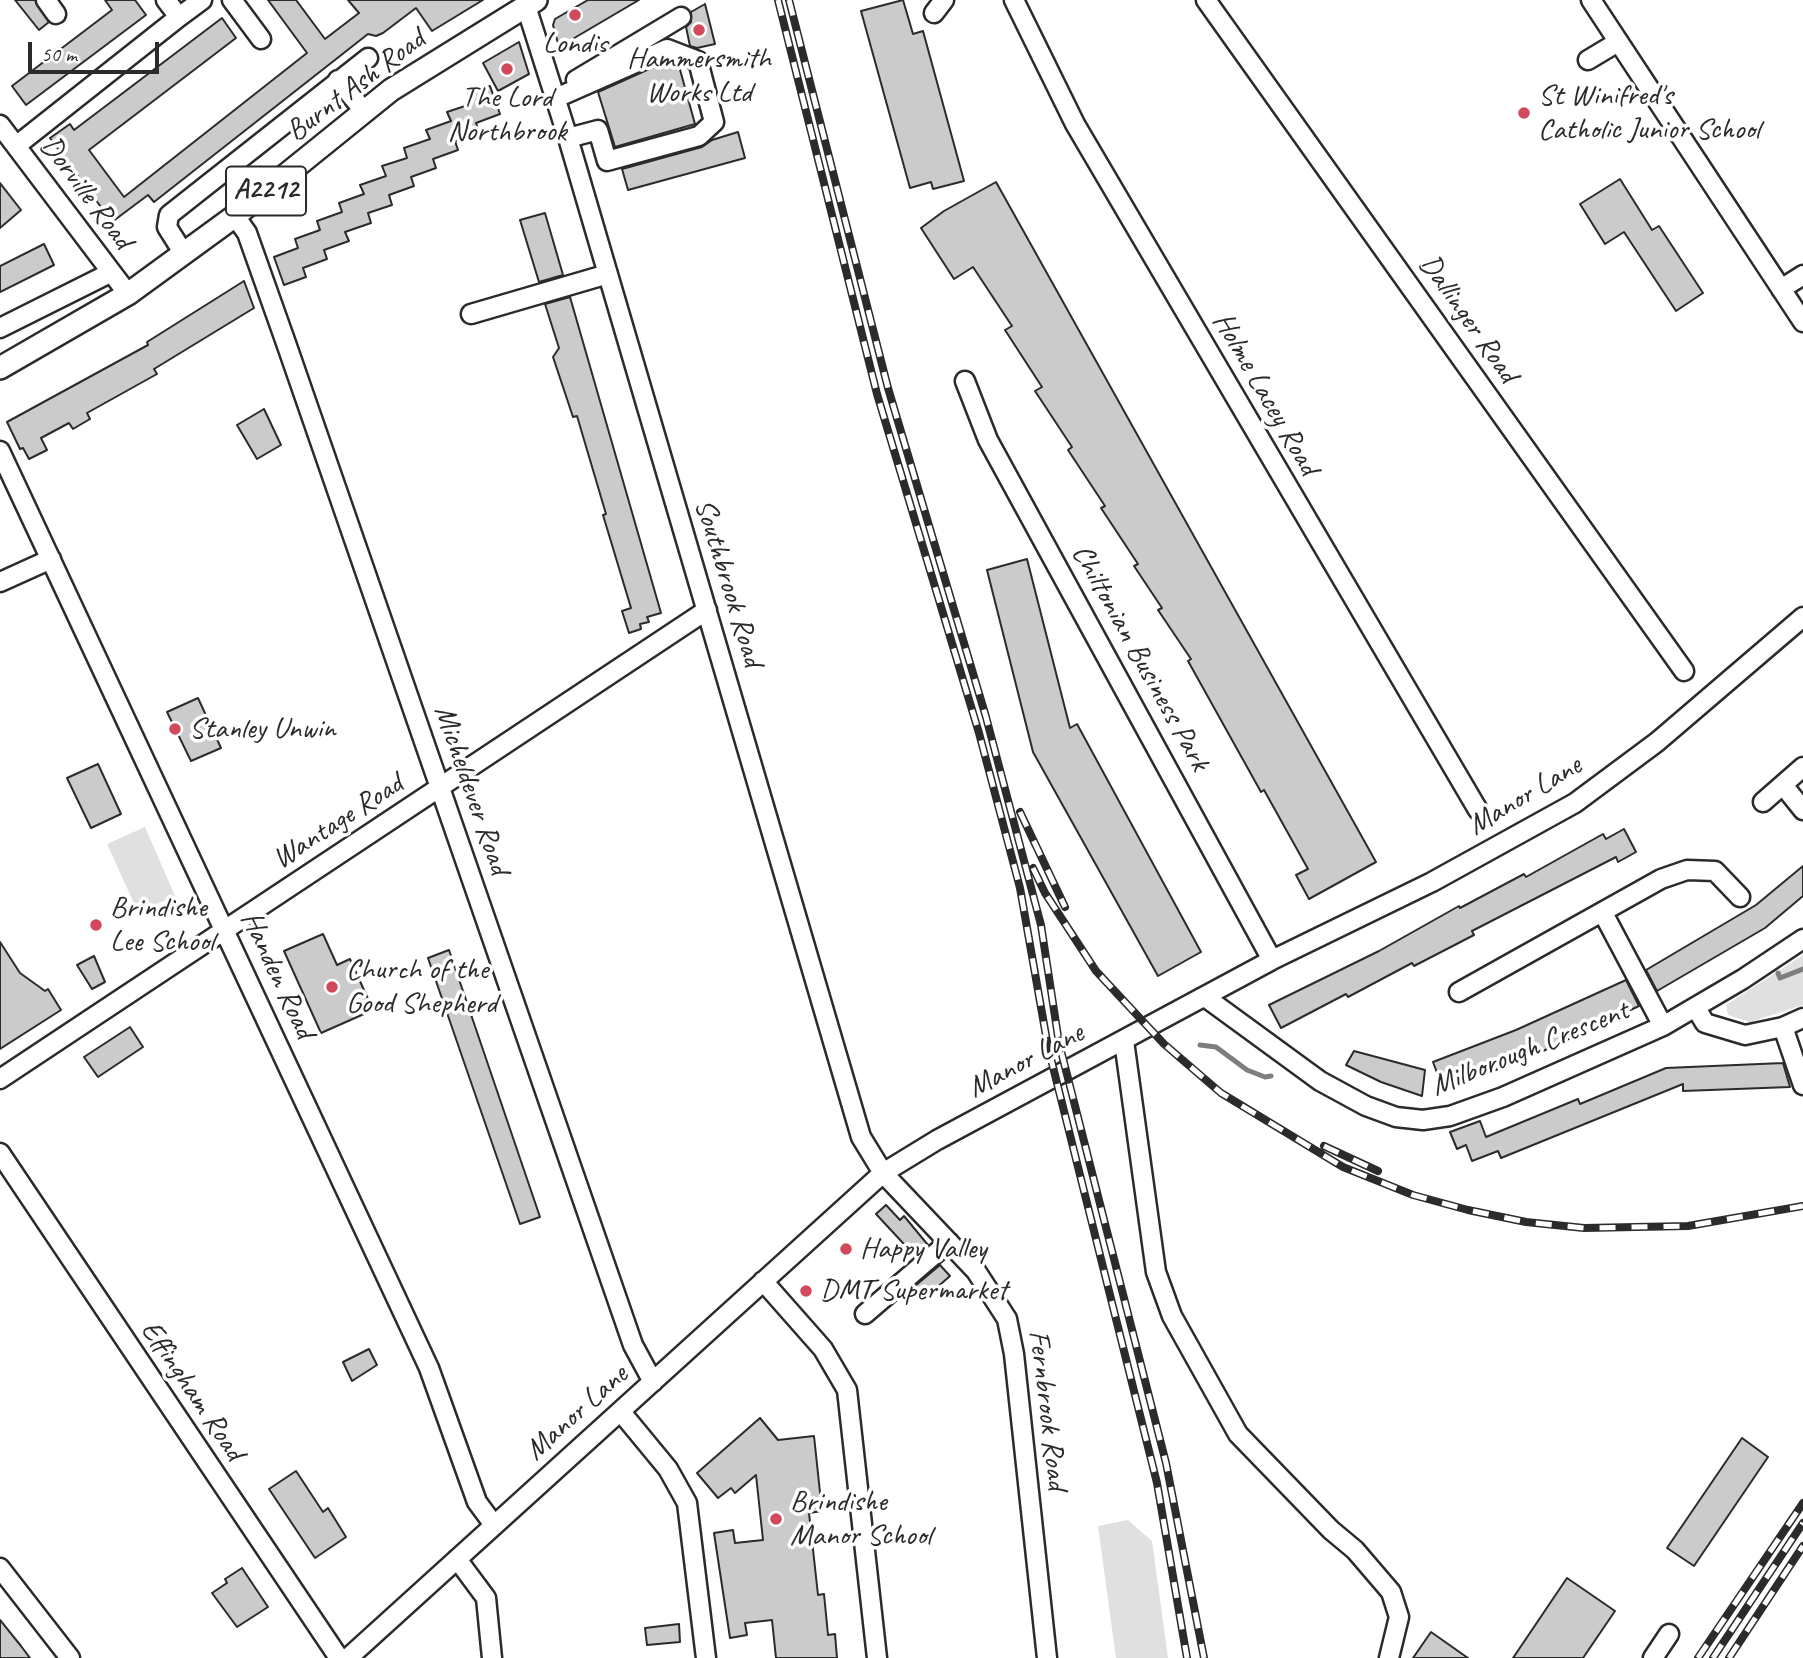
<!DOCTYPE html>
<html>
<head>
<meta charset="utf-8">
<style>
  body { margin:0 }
  #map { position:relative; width:1803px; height:1658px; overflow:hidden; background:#fff; font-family:Caveat,sans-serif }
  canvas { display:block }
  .scale { position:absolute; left:28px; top:42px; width:131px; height:32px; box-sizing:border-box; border:4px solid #2b2b2b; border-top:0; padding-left:9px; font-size:21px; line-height:24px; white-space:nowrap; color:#2b2b2b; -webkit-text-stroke:5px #fff; paint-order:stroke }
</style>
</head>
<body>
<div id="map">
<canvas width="1803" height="1658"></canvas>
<div class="scale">50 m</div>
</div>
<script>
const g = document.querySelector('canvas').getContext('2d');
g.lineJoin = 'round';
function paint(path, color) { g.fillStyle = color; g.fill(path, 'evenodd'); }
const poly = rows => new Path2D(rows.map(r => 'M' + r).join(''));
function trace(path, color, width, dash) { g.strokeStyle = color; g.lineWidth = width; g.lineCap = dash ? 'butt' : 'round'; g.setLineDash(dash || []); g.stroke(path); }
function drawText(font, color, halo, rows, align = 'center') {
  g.font = font + ' Caveat,sans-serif'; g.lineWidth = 7; g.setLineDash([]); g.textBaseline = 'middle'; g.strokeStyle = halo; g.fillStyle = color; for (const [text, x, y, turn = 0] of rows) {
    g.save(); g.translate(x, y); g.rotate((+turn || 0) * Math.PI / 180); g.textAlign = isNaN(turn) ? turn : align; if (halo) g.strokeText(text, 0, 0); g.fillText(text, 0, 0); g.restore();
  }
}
paint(poly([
  [145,827,175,896,138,912,107,844],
  [1803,955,1803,1005,1750,1022,1728,1015,1726,1005],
  [1128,1520,1152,1541,1168,1658,1116,1658,1098,1526]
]), '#e0e0e0');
trace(poly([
  [1778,973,1780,978,1803,969],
  [1200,1045,1216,1047,1247,1070,1265,1077,1271,1076]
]), '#7e7e7e', 5);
const building = poly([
  [15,0,35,0,49,22,39,30,15,0],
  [105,0,135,0,146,15,26,105,12,86,112,10,105,0],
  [268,0,296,0,325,39,359,13,348,0,483,0,432,31,416,8,383,33,376,36,368,34,154,202,148,195,112,222,50,138,70,124,74,130,222,18,236,38,89,150,124,197,307,53,268,0],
  [588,0,639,0,559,47,553,25,555,19,588,0],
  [903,0,913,34,923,31,964,181,933,189,931,182,910,188,861,11,903,0],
  [705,4,715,44,697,48,690,46,686,27,691,22,691,12,705,4],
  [519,42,529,74,498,91,483,63,519,42],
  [667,61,679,66,695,124,615,147,598,92,667,61],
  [490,86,500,114,476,123,479,132,455,141,458,150,433,159,436,168,411,177,414,186,389,195,392,205,368,213,371,223,345,232,349,241,324,250,327,259,303,268,306,277,284,285,274,257,298,248,295,239,320,230,317,221,342,212,339,203,364,194,360,185,386,176,382,166,407,158,404,148,430,139,426,130,451,121,447,112,471,104,468,94,490,86],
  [738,132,745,158,628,190,622,169,702,147,712,140,738,132],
  [1620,179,1652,230,1659,226,1703,293,1676,311,1624,232,1605,244,1580,204,1620,179],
  [996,182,1376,862,1309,899,1296,875,1308,869,1264,790,1261,792,1188,661,1191,659,1158,610,1162,608,1134,566,1138,564,1101,508,1105,506,1068,450,1072,447,1035,391,1042,387,1005,330,1012,326,973,267,954,279,921,228,944,211,996,182],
  [0,183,21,210,0,228,0,183],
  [545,213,563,275,539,282,520,220,545,213],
  [44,244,54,265,0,292,0,266,44,244],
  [244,281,254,308,154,369,157,374,87,413,90,419,73,429,69,423,41,438,47,450,29,459,23,448,20,449,7,422,148,345,147,342,244,281],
  [570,297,661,613,647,617,649,622,640,624,641,629,629,633,622,611,631,608,603,515,606,514,577,416,573,417,553,357,559,348,545,304,570,297],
  [264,409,281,445,257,459,237,425,264,409],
  [1027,559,1070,728,1077,724,1201,952,1158,976,1033,752,987,570,1027,559],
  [198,698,221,748,191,761,167,712,198,698],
  [98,764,121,814,91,828,67,778,98,764],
  [1624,829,1636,852,1618,862,1616,857,1472,931,1474,935,1414,966,1412,963,1348,997,1346,994,1281,1028,1269,1005,1379,951,1459,906,1460,908,1524,874,1526,877,1603,834,1606,839,1624,829],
  [1803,866,1803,896,1765,928,1657,991,1646,970,1756,905,1803,866],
  [323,934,337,965,350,959,373,1010,321,1033,284,951,323,934],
  [0,942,20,973,45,991,48,989,61,1010,0,1049,0,942],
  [449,950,540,1217,520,1224,428,958,449,950],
  [94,956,105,982,92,989,77,965,94,956],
  [1626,980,1639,1006,1526,1059,1443,1089,1433,1062,1516,1030,1626,980],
  [130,1027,143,1047,98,1077,84,1057,130,1027],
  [1354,1051,1425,1070,1422,1096,1381,1082,1346,1065,1354,1051],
  [1783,1063,1790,1087,1683,1091,1683,1084,1501,1158,1498,1151,1472,1161,1466,1145,1457,1149,1450,1132,1480,1121,1486,1137,1578,1099,1580,1104,1666,1068,1783,1063],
  [886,1205,900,1220,904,1216,928,1245,915,1256,876,1214,886,1205],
  [940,1265,950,1276,925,1298,915,1286,940,1265],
  [369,1349,377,1365,352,1381,343,1362,369,1349],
  [760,1418,778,1440,814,1436,822,1511,809,1513,818,1595,824,1594,828,1635,835,1634,837,1658,776,1658,772,1620,745,1623,747,1635,730,1638,714,1533,733,1530,735,1543,763,1540,756,1475,735,1493,731,1488,718,1498,697,1473,760,1418],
  [1742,1438,1768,1457,1694,1566,1667,1548,1742,1438],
  [296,1471,323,1512,328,1508,346,1537,315,1558,269,1489,296,1471],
  [242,1568,268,1607,237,1627,212,1593,227,1583,225,1579,242,1568],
  [1567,1578,1615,1611,1583,1658,1513,1658,1567,1578],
  [0,1620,21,1646,30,1658,0,1658,0,1620],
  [679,1624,680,1642,647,1645,645,1628,679,1624],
  [1431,1632,1468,1658,1413,1658,1431,1632]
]);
paint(building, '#cbcbcb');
trace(building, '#2b2b2b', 2);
const minor = poly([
  [46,0,56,14],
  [166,0,179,17,202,0],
  [232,0,261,39],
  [1014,0,1075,124,1478,810],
  [1206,0,1684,671],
  [1591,0,1803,322],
  [526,6,568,138,861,1137,883,1173,976,1271,1007,1319,1014,1354,1047,1658],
  [934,13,944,0],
  [1588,60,1618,42],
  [338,80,365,112],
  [576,80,681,17],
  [556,98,667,49,698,61,714,122,699,136,607,161,598,130,568,138],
  [0,125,128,294],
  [16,146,179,17],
  [235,216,247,233,286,343,633,1345,653,1382],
  [184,254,167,227,169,215,368,58],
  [1781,289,1803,275],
  [471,314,608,274],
  [0,328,110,273],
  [965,381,988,440,1272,960],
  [0,451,429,1368,477,1502,494,1525],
  [0,582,51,559],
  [1783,785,1803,810],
  [1763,802,1803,767],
  [1603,913,1663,1026],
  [1459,992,1661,879,1687,870,1715,871,1740,897],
  [1205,997,1320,1081,1366,1106,1396,1117,1423,1120,1450,1116,1503,1097,1663,1026,1743,979,1803,939],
  [1696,1008,1705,1023,1745,1035,1783,1027,1803,1018],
  [1783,1027,1803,1085],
  [1124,1041,1156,1272,1172,1316,1238,1434,1331,1530,1355,1550,1391,1592,1399,1617,1389,1658],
  [0,1079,707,610],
  [0,1153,339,1658],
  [763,1281,823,1349,847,1390,877,1658],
  [865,1314,949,1242],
  [621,1412,668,1469,687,1503,706,1658],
  [457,1559,486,1598,492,1658],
  [0,1568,70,1658],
  [348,1658,883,1173,937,1140,1272,960,1432,882,1575,803,1657,742,1803,617],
  [1653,1658,1669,1634]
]);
const major = poly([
  [0,368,128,294,235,216,391,90,536,0]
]);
trace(minor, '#2b2b2b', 23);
trace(major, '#2b2b2b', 26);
trace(minor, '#fff', 18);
trace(major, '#fff', 21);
const rail = poly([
  [778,0,877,394,979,733,1020,888,1048,1047,1157,1483,1187,1658],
  [789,0,888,388,986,717,1041,925,1059,1043,1166,1463,1204,1658],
  [1020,812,1065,907],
  [1033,868,1045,893,1096,971,1164,1044,1221,1093,1343,1167,1413,1195,1468,1210,1526,1222,1584,1228,1688,1226,1803,1206],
  [1324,1146,1378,1171],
  [1698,1658,1803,1503],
  [1713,1658,1803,1523],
  [1729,1658,1803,1546]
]);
trace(rail, '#2b2b2b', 8);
trace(rail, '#fff', 5, [16]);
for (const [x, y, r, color] of [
  [575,15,7,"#d1495b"],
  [699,30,7,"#d1495b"],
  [507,69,7,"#d1495b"],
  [1524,113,7,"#d1495b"],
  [175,729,7,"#d1495b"],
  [96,925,7,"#d1495b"],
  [332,987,7,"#d1495b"],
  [846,1249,7,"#d1495b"],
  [806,1291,7,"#d1495b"],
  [776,1519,7,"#d1495b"]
]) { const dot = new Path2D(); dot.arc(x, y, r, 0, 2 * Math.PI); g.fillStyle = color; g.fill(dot); trace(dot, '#fff', 2.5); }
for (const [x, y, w] of [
  [266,191,80]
]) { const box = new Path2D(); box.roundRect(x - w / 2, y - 24.5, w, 49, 5); g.fillStyle = '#fff'; g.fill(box); trace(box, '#2b2b2b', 2); }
drawText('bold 28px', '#2b2b2b', null, [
  ["A2212",266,191]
]);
drawText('30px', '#2b2b2b', '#fff', [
  ["Londis",575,44,"center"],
  ["Hammersmith",699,59,"center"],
  ["Works Ltd",699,93,"center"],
  ["St Winifred's",1538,96],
  ["Catholic Junior School",1538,130],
  ["The Lord",507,98,"center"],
  ["Northbrook",507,132,"center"],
  ["Stanley Unwin",189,729],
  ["Brindishe",110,908],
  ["Lee School",110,942],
  ["Church of the",346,970],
  ["Good Shepherd",346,1004],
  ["Happy Valley",860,1249],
  ["DMT Supermarket",820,1291],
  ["Brindishe",790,1502],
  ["Manor School",790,1536]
], 'left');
drawText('30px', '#2b2b2b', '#fff', [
  ["Burnt Ash Road",356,86,-37],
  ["Dorville Road",86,193,53],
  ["Dallinger Road",1468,319,55],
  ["Holme Lacey Road",1265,394,60],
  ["Southbrook Road",728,583,73],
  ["Chiltonian Business Park",1140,658,61],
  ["Micheldever Road",471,790,71],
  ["Manor Lane",1525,796,-31],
  ["Wantage Road",338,822,-33],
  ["Handen Road",277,975,65],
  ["Milborough Crescent",1530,1049,-22],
  ["Manor Lane",1026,1061,-28],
  ["Effingham Road",192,1391,56],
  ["Fernbrook Road",1047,1410,83],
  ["Manor Lane",577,1413,-42]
]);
</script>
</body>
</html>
